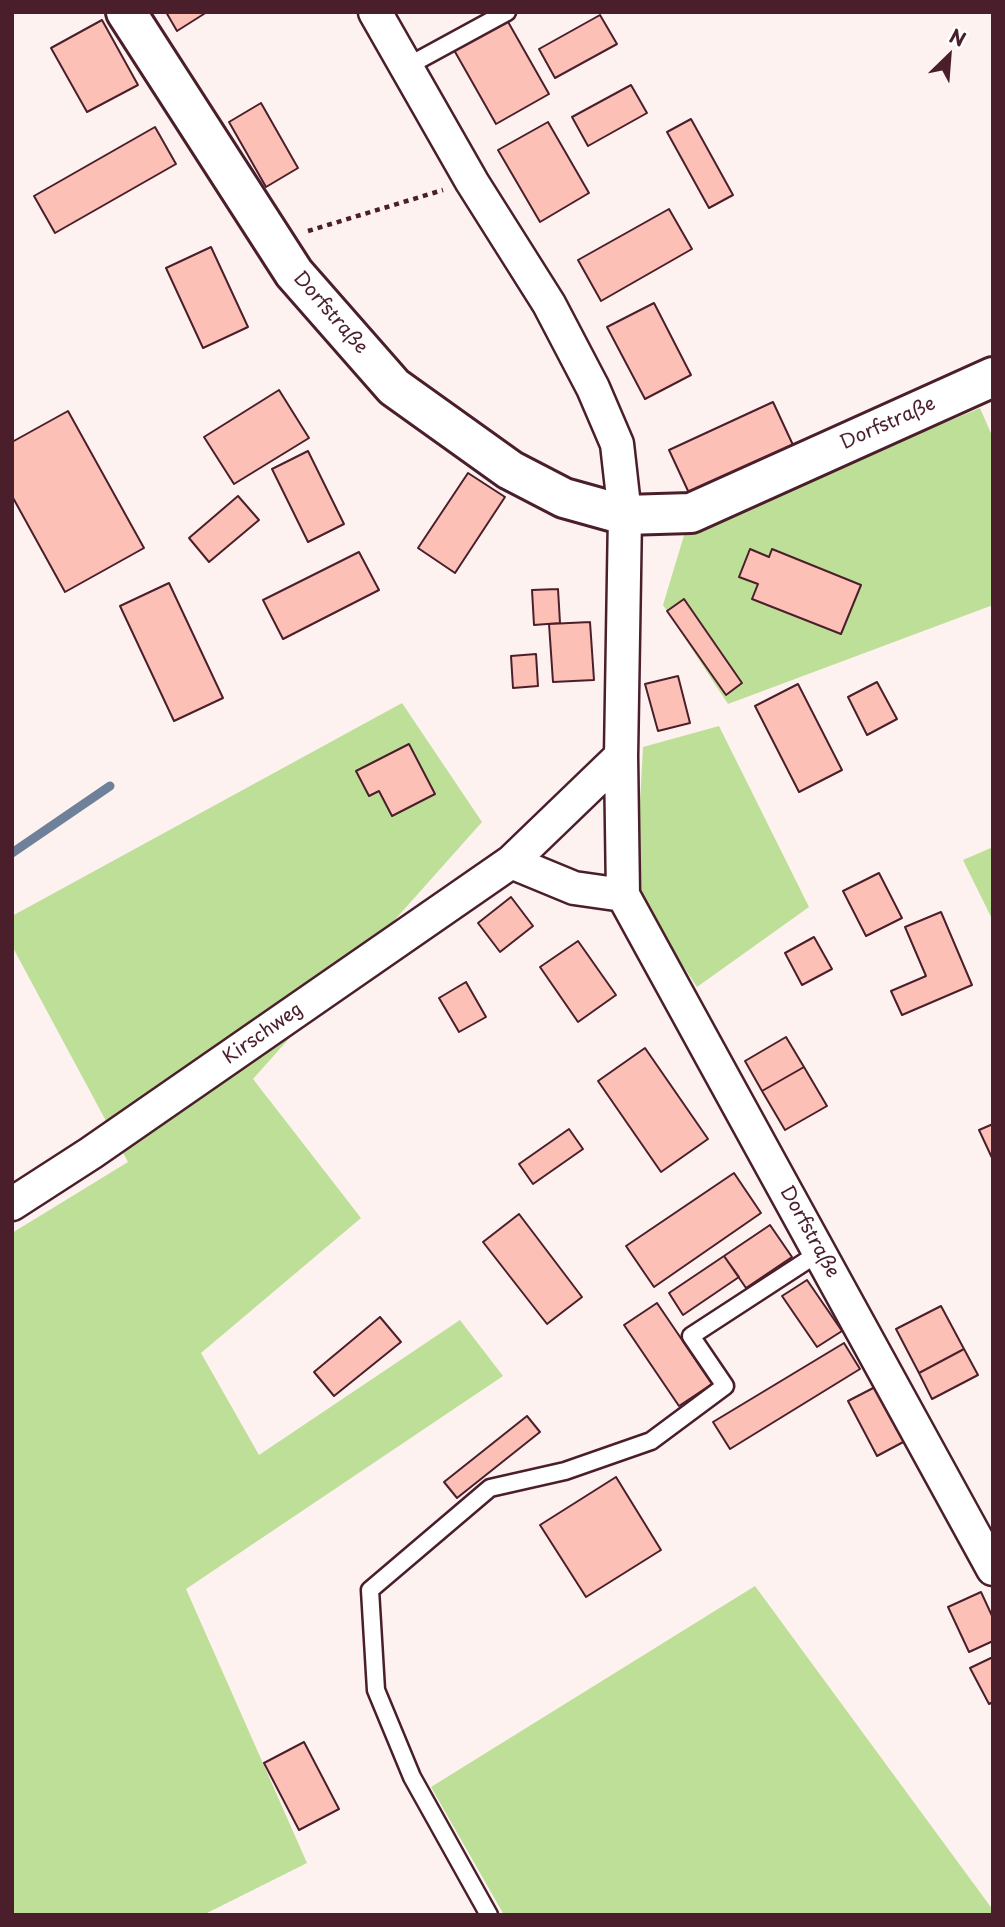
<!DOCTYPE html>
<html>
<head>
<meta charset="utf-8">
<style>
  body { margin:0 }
  #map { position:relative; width:1005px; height:1927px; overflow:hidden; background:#fef2f0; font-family:"Playpen Sans",sans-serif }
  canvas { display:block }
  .frame { position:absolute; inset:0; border:14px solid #4a1f2b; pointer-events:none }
  .north { position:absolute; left:914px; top:21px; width:70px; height:70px; -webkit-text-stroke:5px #fff; paint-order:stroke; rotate:25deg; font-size:19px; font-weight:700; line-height:28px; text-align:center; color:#4a1f2b }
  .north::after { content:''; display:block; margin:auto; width:24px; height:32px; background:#4a1f2b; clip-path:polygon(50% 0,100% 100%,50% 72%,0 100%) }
</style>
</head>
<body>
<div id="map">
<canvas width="1005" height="1927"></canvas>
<div class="frame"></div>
<div class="north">N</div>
</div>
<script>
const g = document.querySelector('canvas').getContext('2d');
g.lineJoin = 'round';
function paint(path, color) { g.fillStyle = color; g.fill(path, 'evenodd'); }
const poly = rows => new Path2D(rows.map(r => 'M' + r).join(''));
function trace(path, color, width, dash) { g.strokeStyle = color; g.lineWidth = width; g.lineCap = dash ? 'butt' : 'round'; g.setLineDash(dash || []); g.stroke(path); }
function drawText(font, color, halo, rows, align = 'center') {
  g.font = font + ' "Playpen Sans",sans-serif'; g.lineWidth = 5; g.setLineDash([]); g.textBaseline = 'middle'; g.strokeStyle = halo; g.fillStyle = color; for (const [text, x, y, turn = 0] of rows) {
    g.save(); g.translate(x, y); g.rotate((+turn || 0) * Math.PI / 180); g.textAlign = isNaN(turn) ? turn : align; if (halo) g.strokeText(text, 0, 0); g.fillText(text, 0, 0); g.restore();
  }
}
paint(poly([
  [980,408,993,438,993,605,728,704,663,605,685,532],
  [402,703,482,822,253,1079,361,1218,201,1353,259,1455,460,1320,503,1376,186,1589,307,1863,203,1915,12,1915,12,1233,128,1162,12,946,12,916],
  [719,726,809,907,697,987,635,893,643,747],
  [993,847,993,921,963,860],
  [755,1586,993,1910,993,1915,504,1915,431,1787]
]), '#bedf98');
trace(poly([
  [12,853,110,786]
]), '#6f809b', 9);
const building = poly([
  [166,12,207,12,177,31,166,12],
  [600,15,617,44,555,78,539,49,600,15],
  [102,20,138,85,87,112,51,48,102,20],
  [507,20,549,94,496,124,454,50,507,20],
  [631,85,647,113,588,146,572,117,631,85],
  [261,103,298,168,266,187,229,122,261,103],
  [691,119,733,195,709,208,667,132,691,119],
  [548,122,589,193,540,222,498,150,548,122],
  [155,127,176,164,55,233,34,196,155,127],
  [669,209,692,249,601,301,578,260,669,209],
  [211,247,248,327,203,348,166,268,211,247],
  [654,303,691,375,645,399,607,327,654,303],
  [279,390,309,438,234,484,204,437,279,390],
  [773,402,793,445,689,493,669,450,773,402],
  [68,411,144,548,65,592,12,496,12,442,68,411],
  [308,451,344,524,308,542,272,469,308,451],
  [468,473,505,497,455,573,418,548,468,473],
  [238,496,259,520,209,562,189,538,238,496],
  [750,549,769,557,772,549,861,585,841,634,752,599,758,584,739,577,750,549],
  [359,552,379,590,283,639,263,600,359,552],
  [169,583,223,698,174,721,120,606,169,583],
  [558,589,560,623,534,625,532,590,558,589],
  [684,599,742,683,726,695,667,611,684,599],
  [590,622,594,680,553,682,549,624,590,622],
  [536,654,538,686,513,688,511,656,536,654],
  [678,676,690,723,658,731,645,684,678,676],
  [877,682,897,719,867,735,848,697,877,682],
  [798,684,842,770,799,792,755,706,798,684],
  [409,744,435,794,392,816,379,791,369,796,356,771,409,744],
  [879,873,902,918,866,936,843,891,879,873],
  [511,897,533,926,500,952,478,923,511,897],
  [941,912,972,985,902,1015,891,991,926,976,905,927,941,912],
  [814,937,832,969,802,985,785,953,814,937],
  [578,941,616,995,578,1022,540,967,578,941],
  [466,982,486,1017,459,1032,439,998,466,982],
  [786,1037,804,1067,762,1091,745,1061,786,1037],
  [645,1048,708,1139,661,1172,598,1081,645,1048],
  [804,1067,827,1106,785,1130,762,1091,804,1067],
  [993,1124,993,1160,979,1130,993,1124],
  [569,1129,583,1149,533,1184,519,1164,569,1129],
  [734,1173,761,1213,654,1287,626,1246,734,1173],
  [519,1214,582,1297,547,1324,483,1242,519,1214],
  [770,1225,792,1257,746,1288,724,1256,770,1225],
  [724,1256,739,1277,683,1315,669,1293,724,1256],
  [807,1280,842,1331,817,1347,782,1296,807,1280],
  [657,1303,712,1384,679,1406,624,1325,657,1303],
  [941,1306,964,1349,919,1373,896,1329,941,1306],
  [380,1317,401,1342,334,1396,314,1372,380,1317],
  [844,1343,860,1369,730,1449,713,1422,844,1343],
  [964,1349,978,1375,932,1399,919,1373,964,1349],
  [879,1385,907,1440,877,1456,848,1401,879,1385],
  [527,1416,540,1432,457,1498,444,1482,527,1416],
  [616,1477,661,1550,586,1597,540,1525,616,1477],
  [981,1592,993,1618,993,1641,969,1652,948,1607,981,1592],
  [993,1657,993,1702,989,1704,970,1668,993,1657],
  [304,1742,339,1809,299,1830,264,1763,304,1742]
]);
paint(building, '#fcc0b6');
trace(building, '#4a1f2b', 2);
const service = poly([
  [406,67,507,12],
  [489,1915,412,1777,376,1690,370,1590,490,1488,565,1471,651,1441,725,1386,691,1336,820,1252]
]);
const minor = poly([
  [375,12,472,182,549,304,593,388,617,444,625,515,621,756,623,895,993,1569],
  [511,862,574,888,623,895],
  [12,1204,91,1153,511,862,621,756]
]);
const tertiary = poly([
  [126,12,294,273,394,387,510,470,564,498,625,515,691,513,993,377]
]);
trace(service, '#4a1f2b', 21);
trace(minor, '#4a1f2b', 37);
trace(tertiary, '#4a1f2b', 44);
trace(poly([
  [308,231,443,190]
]), '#4a1f2b', 4.5, [5, 5]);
trace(service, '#fff', 16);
trace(minor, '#fff', 32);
trace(tertiary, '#fff', 38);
drawText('19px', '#4a1f2b', '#fff', [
  ["Dorfstraße",330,313,49],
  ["Dorfstraße",888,424,-24],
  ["Kirschweg",263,1034,-35],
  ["Dorfstraße",809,1232,61]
]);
</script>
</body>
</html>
